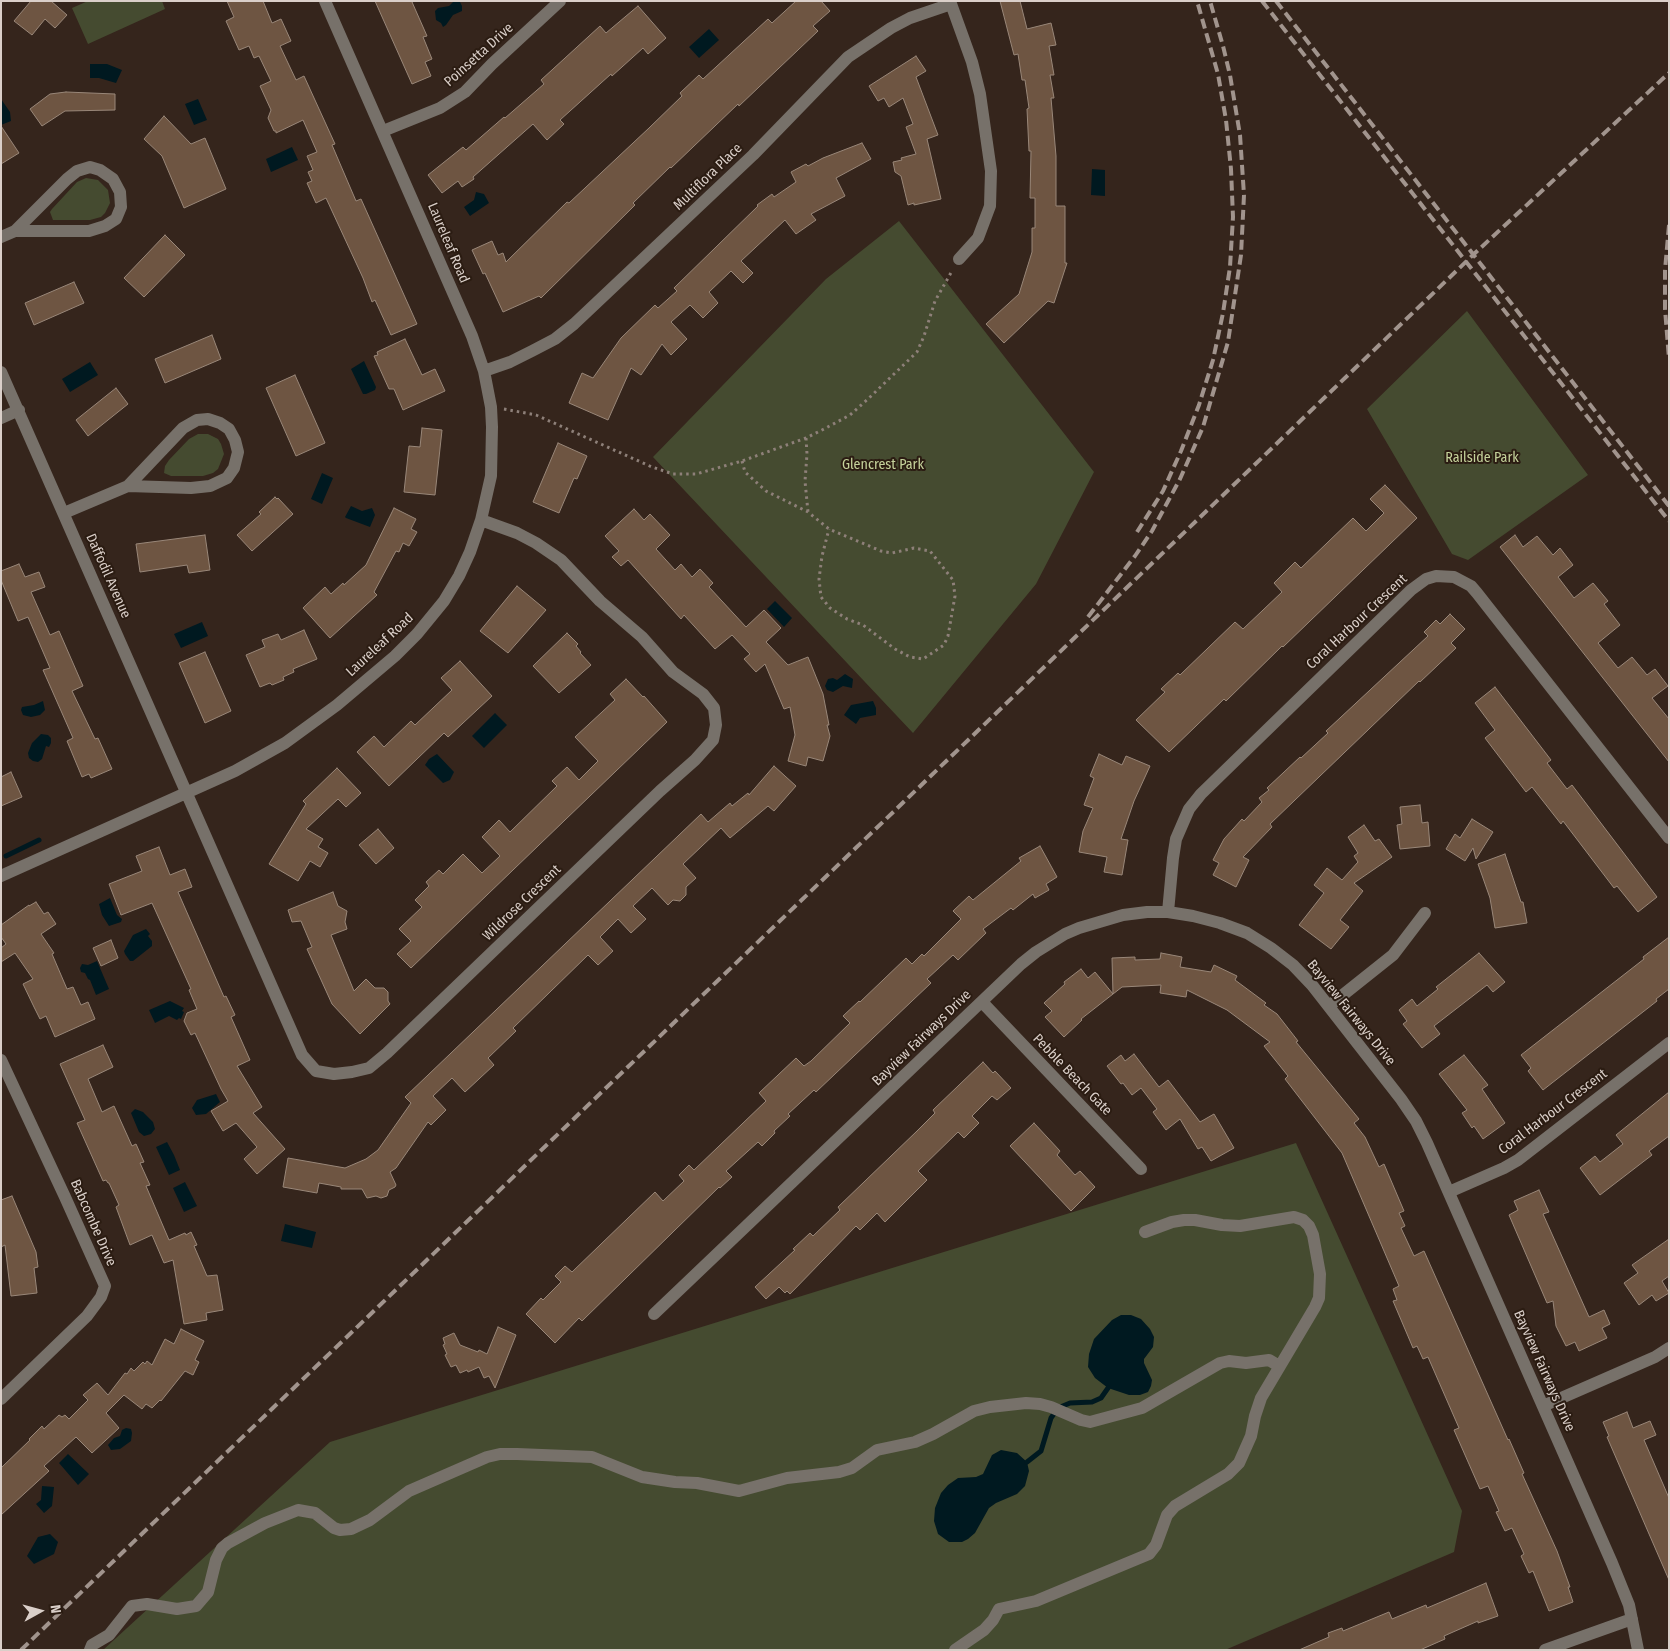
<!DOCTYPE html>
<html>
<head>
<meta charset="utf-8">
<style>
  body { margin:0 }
  #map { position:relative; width:1670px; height:1651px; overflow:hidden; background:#35251c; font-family:"Fira Sans Condensed",sans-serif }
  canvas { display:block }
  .frame { position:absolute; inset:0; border:2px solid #dacfc9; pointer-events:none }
  .north { position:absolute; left:15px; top:1586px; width:50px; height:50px; -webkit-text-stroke:4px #2b1c12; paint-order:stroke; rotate:83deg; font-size:14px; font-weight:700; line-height:20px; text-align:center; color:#dacfc9 }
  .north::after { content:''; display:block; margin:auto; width:18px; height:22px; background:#dacfc9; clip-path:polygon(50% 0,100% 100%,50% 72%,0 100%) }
</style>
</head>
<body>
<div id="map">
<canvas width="1670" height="1651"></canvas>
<div class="frame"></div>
<div class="north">N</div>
</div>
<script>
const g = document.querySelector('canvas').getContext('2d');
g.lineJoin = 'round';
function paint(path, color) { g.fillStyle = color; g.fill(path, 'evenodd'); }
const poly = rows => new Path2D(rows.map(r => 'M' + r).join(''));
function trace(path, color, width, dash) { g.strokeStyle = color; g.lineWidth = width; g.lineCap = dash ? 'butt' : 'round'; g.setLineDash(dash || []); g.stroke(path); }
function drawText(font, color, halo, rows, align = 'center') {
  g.font = font + ' "Fira Sans Condensed",sans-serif'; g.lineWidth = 4; g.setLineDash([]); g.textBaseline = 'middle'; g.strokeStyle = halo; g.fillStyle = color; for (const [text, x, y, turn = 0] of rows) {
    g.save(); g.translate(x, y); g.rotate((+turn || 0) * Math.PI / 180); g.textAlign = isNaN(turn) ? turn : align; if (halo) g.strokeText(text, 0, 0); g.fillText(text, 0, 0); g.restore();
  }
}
paint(poly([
  [88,1,162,1,165,9,88,44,72,8],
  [86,178,98,180,108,190,110,203,105,213,101,217,90,220,53,220,50,212,52,209,77,182],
  [899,221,1094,472,1036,584,913,733,653,457,826,279],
  [1467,311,1588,475,1468,560,1452,554,1367,409],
  [198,434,208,434,218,439,221,444,224,454,218,469,213,473,203,476,171,476,164,473,165,466,169,460,189,439],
  [1296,1143,1462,1511,1454,1552,1225,1650,103,1650,330,1442]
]), '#454b30');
paint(poly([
  [454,1,460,2,462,6,462,11,453,15,446,25,443,27,441,23,436,20,435,11,438,8,449,6],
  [709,29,719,40,699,58,689,47],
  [90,64,107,64,122,70,116,83,99,78,90,78],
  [1,99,10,112,11,121,1,125],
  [198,99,207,120,194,125,185,104],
  [292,147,298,160,271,172,266,159],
  [1092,169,1105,170,1105,196,1091,195],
  [476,192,484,194,489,203,470,216,464,207,474,200],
  [364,361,376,387,375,390,366,394,363,394,351,369],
  [90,362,98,375,70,392,62,379],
  [322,473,333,478,322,504,311,499],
  [351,506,362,511,372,508,375,515,370,527,346,518,345,517],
  [775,601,792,618,784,627,767,609],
  [202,622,208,636,181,648,174,634],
  [845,674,853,679,852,688,843,686,833,692,827,690,825,686,828,679,833,678,837,680],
  [43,701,45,710,40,715,31,717,23,715,21,710,22,707,34,705],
  [873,701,876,708,876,715,860,718,856,724,844,715,851,705],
  [495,713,507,725,484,748,472,736],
  [41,734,48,735,51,738,51,743,49,747,46,746,42,759,38,762,33,761,29,758,28,753,32,743],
  [437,754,454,772,450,780,443,783,425,765,429,759],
  [110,898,117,915,122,919,121,922,109,926,102,915,99,904],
  [146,929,150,934,148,936,152,941,152,946,133,961,130,961,125,954,124,951,133,935],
  [97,961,109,989,96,995,90,980,88,979,85,973,81,972,80,968,82,964,88,965],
  [170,1001,184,1008,182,1011,184,1012,181,1019,179,1018,177,1020,169,1016,155,1023,149,1010],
  [216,1094,220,1102,206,1114,196,1115,192,1108,197,1100],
  [135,1109,143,1112,153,1122,155,1129,151,1134,144,1136,139,1132,131,1113],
  [167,1142,174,1155,180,1170,169,1175,156,1147],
  [185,1182,197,1206,184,1212,173,1188],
  [285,1224,316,1232,312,1248,281,1241],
  [1121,1315,1131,1315,1141,1319,1150,1329,1154,1337,1153,1347,1144,1359,1144,1363,1152,1380,1151,1386,1148,1392,1140,1395,1129,1395,1108,1388,1095,1378,1088,1367,1089,1354,1094,1339,1112,1320],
  [126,1428,131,1429,132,1433,131,1441,120,1449,111,1450,108,1445,114,1438,120,1436,122,1430],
  [1001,1450,1017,1453,1027,1462,1029,1471,1025,1486,1017,1494,996,1503,989,1508,975,1533,968,1539,962,1542,949,1542,938,1534,934,1521,935,1508,941,1493,948,1485,958,1478,976,1477,983,1474,992,1455],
  [68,1454,89,1474,78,1485,59,1463],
  [42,1486,54,1487,52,1506,44,1513,36,1504,41,1500],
  [50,1534,58,1542,54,1554,34,1564,27,1556,38,1537]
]), '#001920');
trace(poly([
  [6,856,39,840],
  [1027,1462,1041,1451,1051,1418,1058,1408,1070,1403,1092,1402,1101,1398,1108,1388]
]), '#001920', 5);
const building = poly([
  [31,1,51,1,67,15,55,28,45,19,32,35,14,21,31,1],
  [227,1,263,1,272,23,281,19,291,41,280,46,296,80,304,76,335,144,332,145,356,201,361,199,417,324,391,335,375,300,372,302,363,278,326,198,316,203,307,183,312,181,308,172,313,170,307,156,317,152,303,120,276,133,276,131,274,131,268,118,271,110,260,86,271,81,259,56,254,58,249,46,239,50,226,21,234,17,227,1],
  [375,1,415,1,412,2,427,36,423,37,432,59,425,62,431,76,412,84,375,1],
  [796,1,821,1,830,11,813,26,818,31,739,106,738,104,671,168,670,167,633,203,635,205,541,298,539,296,503,312,485,273,483,274,472,250,492,241,498,255,503,253,506,262,567,202,569,203,649,128,682,96,680,93,699,75,703,79,768,19,772,23,796,1],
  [1000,1,1020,1,1027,29,1051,23,1056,45,1049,46,1054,75,1050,75,1054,98,1051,98,1056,156,1056,206,1065,206,1065,263,1067,263,1054,303,1048,301,1004,343,986,324,1019,294,1032,252,1032,228,1035,228,1035,198,1030,198,1031,151,1029,151,1027,109,1029,108,1025,80,1022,80,1018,54,1014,55,1000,1],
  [638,6,666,38,648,54,643,48,612,76,611,74,560,120,564,124,547,140,533,124,473,177,474,179,462,187,458,181,442,193,428,175,463,147,466,150,504,117,505,118,544,84,541,80,600,26,606,33,638,6],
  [916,56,926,71,916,77,938,135,927,139,941,199,914,205,914,203,908,205,901,176,895,172,893,162,902,160,901,158,916,154,906,127,913,124,903,98,889,107,884,98,878,101,869,86,916,56],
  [66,92,115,94,115,110,65,111,42,126,30,109,50,94,66,92],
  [164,116,191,144,205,138,226,189,184,208,162,156,144,139,164,116],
  [1,126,19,153,1,164,1,126],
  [862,143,871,159,836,178,845,196,811,214,816,220,796,234,785,220,741,261,753,273,743,283,731,271,709,292,718,303,703,318,690,305,671,322,687,339,671,355,662,344,641,375,631,368,608,420,569,403,582,373,593,378,621,338,655,305,658,308,677,291,674,288,758,206,757,205,772,194,774,197,796,182,791,172,806,164,808,166,823,158,862,143],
  [165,235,185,255,144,297,124,278,165,235],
  [74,282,84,303,34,325,25,303,74,282],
  [212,335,221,359,165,383,155,359,212,335],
  [405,339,422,375,435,369,445,391,403,410,394,389,389,389,374,356,378,355,377,352,405,339],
  [295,375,325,443,296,456,266,388,295,375],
  [116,388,128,404,88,436,76,420,116,388],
  [422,428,442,430,435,495,404,492,409,446,420,447,422,428],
  [558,443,587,456,577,479,574,478,559,513,533,502,558,443],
  [1385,485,1417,518,1283,647,1282,646,1226,701,1224,699,1169,752,1136,720,1165,692,1161,689,1178,673,1180,675,1235,622,1243,629,1282,592,1274,583,1295,562,1301,568,1353,518,1366,531,1384,513,1370,499,1385,485],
  [275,497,277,499,278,498,293,514,252,551,237,535,261,514,259,512,275,497],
  [394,508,416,519,411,529,417,532,409,546,403,543,399,552,396,551,374,592,377,595,330,638,303,608,325,587,331,594,343,583,344,585,366,565,394,508],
  [634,509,644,520,650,514,670,535,656,549,675,570,681,564,692,577,700,569,713,583,709,587,746,627,764,610,781,628,766,642,788,665,808,657,823,694,829,725,827,725,830,736,823,761,808,757,806,766,788,761,795,735,790,707,784,709,765,664,756,672,744,659,750,654,732,635,715,649,684,615,681,619,628,560,621,566,612,557,619,551,605,536,634,509],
  [205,535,210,570,189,573,187,565,140,572,136,544,205,535],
  [1515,535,1523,547,1537,536,1553,555,1560,548,1573,565,1558,577,1574,598,1593,583,1608,601,1604,604,1620,625,1598,643,1618,668,1632,657,1647,675,1655,669,1668,686,1652,698,1669,719,1669,762,1500,547,1515,535],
  [19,564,25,577,39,572,45,587,31,592,50,635,59,631,83,686,72,691,95,739,98,738,112,769,91,778,89,774,82,777,67,741,73,738,43,670,50,668,28,617,18,621,1,580,1,571,19,564],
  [517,586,546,610,508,653,480,631,517,586],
  [1450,614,1465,629,1451,643,1456,648,1420,682,1419,681,1270,824,1272,827,1243,857,1249,860,1236,887,1213,875,1219,863,1213,860,1224,839,1242,819,1244,821,1262,802,1259,798,1269,790,1267,788,1300,757,1301,758,1328,733,1326,731,1428,636,1424,632,1436,620,1440,624,1450,614],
  [304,630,317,659,293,669,294,672,283,677,284,680,272,685,270,683,260,687,246,655,265,647,262,640,278,634,281,640,304,630],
  [567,633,578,644,576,646,581,652,580,653,591,665,559,693,533,666,567,633],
  [205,652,231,711,205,723,179,663,205,652],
  [460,661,492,696,448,737,444,733,389,786,357,752,374,736,384,747,411,721,415,725,452,690,441,678,460,661],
  [626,679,643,697,644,696,667,722,411,968,397,954,411,941,399,929,422,907,415,900,429,886,426,882,439,870,443,874,463,854,482,873,500,856,482,837,499,820,510,832,557,786,552,781,567,767,579,780,598,761,575,737,615,700,610,694,626,679],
  [1495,687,1551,760,1547,763,1567,789,1572,785,1657,897,1638,912,1617,886,1614,888,1563,821,1561,824,1532,787,1526,792,1485,738,1495,730,1475,703,1495,687],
  [1099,754,1122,765,1126,756,1150,766,1134,801,1121,839,1128,840,1122,875,1104,872,1107,857,1079,852,1083,831,1093,808,1084,805,1094,778,1090,776,1099,754],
  [774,766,796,786,774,811,768,806,730,838,721,828,683,864,696,878,686,887,686,895,680,901,673,900,668,905,652,888,633,906,646,919,631,933,618,919,600,937,613,951,598,965,588,955,513,1028,516,1031,488,1058,494,1065,465,1092,452,1078,433,1096,446,1110,431,1125,428,1122,396,1168,390,1172,396,1185,395,1187,389,1190,387,1196,381,1198,376,1196,367,1198,362,1189,341,1189,341,1187,319,1183,317,1193,283,1187,288,1158,345,1168,366,1159,378,1150,411,1103,405,1097,701,814,708,822,730,803,732,806,748,793,749,795,774,766],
  [337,768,361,793,346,807,338,799,306,829,323,839,318,847,328,853,320,867,310,861,298,881,269,864,306,804,303,801,337,768],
  [11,772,22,797,1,806,1,777,11,772],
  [1420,805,1422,823,1428,822,1430,846,1400,849,1397,825,1402,824,1400,807,1420,805],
  [1472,819,1493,832,1476,859,1473,848,1465,861,1446,849,1455,834,1460,838,1472,819],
  [1364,825,1375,841,1379,839,1392,857,1354,883,1363,891,1340,920,1349,927,1331,949,1299,925,1324,893,1314,885,1327,868,1342,880,1358,862,1354,856,1358,853,1348,837,1364,825],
  [378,829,394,848,376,864,359,845,378,829],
  [1040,846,1057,877,1046,884,1049,890,1035,898,1033,894,1013,910,1011,908,983,929,986,933,958,960,953,955,927,979,931,983,816,1092,814,1090,788,1114,790,1116,774,1131,775,1133,762,1146,758,1142,726,1171,732,1177,720,1188,719,1187,582,1321,579,1318,555,1343,526,1314,541,1298,543,1300,561,1282,555,1276,565,1266,572,1272,655,1192,663,1201,684,1181,679,1175,689,1165,694,1170,766,1101,759,1093,796,1058,804,1066,811,1061,850,1023,843,1016,859,1001,860,1002,906,958,912,964,922,954,924,956,961,919,953,911,969,896,973,900,1021,861,1019,858,1040,846],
  [159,847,170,875,185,869,192,887,178,892,224,997,226,996,235,1015,231,1017,250,1060,237,1066,262,1107,253,1113,285,1149,257,1174,244,1159,257,1147,236,1123,223,1131,211,1111,228,1101,221,1089,195,1033,191,1035,184,1021,187,1013,197,1009,189,990,191,989,152,903,121,915,109,884,142,871,136,856,159,847],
  [1505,854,1521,902,1523,902,1527,923,1495,928,1490,898,1478,864,1505,854],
  [333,892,338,906,347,911,345,922,347,929,331,935,354,991,366,979,375,988,384,988,388,992,388,1001,390,1004,360,1034,332,1004,307,949,312,947,301,921,292,922,288,910,333,892],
  [36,902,44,914,48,912,56,924,41,934,54,953,52,954,67,989,73,987,81,1005,88,1002,95,1019,55,1037,46,1016,40,1019,34,1007,23,984,33,979,15,953,1,962,1,948,6,944,1,937,1,925,29,905,29,906,36,902],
  [1669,937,1669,989,1656,999,1657,1001,1543,1090,1528,1071,1531,1068,1521,1055,1644,959,1643,957,1669,937],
  [111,940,118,958,101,966,93,948,111,940],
  [1161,953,1182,957,1180,967,1211,972,1214,965,1237,976,1235,980,1266,1003,1264,1005,1277,1014,1298,1041,1296,1042,1359,1119,1354,1123,1365,1137,1379,1167,1384,1164,1404,1211,1399,1213,1405,1226,1401,1228,1414,1256,1424,1251,1508,1440,1509,1439,1524,1473,1522,1474,1557,1551,1570,1587,1568,1587,1573,1602,1549,1611,1533,1571,1529,1573,1521,1556,1524,1554,1512,1528,1505,1531,1496,1512,1499,1511,1488,1486,1480,1489,1454,1430,1459,1428,1428,1357,1423,1359,1417,1346,1413,1348,1393,1301,1397,1300,1393,1289,1399,1286,1342,1153,1285,1079,1288,1076,1264,1046,1270,1042,1227,1010,1187,990,1186,997,1160,993,1161,985,1122,987,1113,994,1112,958,1135,957,1135,960,1160,959,1161,953],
  [1479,953,1505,982,1493,992,1487,985,1434,1026,1440,1034,1422,1048,1403,1024,1407,1021,1399,1010,1412,999,1417,1006,1438,989,1436,987,1479,953],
  [1081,969,1088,978,1095,972,1113,994,1081,1019,1082,1020,1064,1037,1045,1017,1052,1011,1044,1003,1065,984,1064,982,1081,969],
  [103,1045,113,1067,88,1079,102,1112,114,1106,132,1146,136,1144,144,1162,140,1163,150,1185,146,1186,169,1240,185,1233,186,1235,191,1232,197,1245,194,1246,207,1276,217,1275,223,1310,206,1313,207,1320,184,1324,173,1260,164,1263,152,1235,130,1245,116,1207,119,1205,109,1183,108,1183,106,1180,103,1181,77,1123,85,1120,60,1064,103,1045],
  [1134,1054,1159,1087,1168,1080,1200,1122,1214,1114,1234,1148,1211,1161,1202,1147,1198,1149,1180,1119,1166,1130,1153,1112,1157,1109,1141,1088,1132,1095,1123,1083,1121,1084,1107,1066,1121,1055,1125,1061,1134,1054],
  [1464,1055,1488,1085,1482,1089,1505,1123,1483,1139,1474,1126,1472,1128,1462,1113,1467,1110,1439,1074,1464,1055],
  [983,1062,993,1073,995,1071,1011,1088,997,1100,992,1096,972,1116,979,1123,964,1138,958,1132,918,1171,927,1180,885,1222,877,1213,860,1230,856,1226,790,1294,787,1291,785,1293,779,1287,766,1299,755,1287,795,1250,793,1249,810,1233,813,1236,840,1210,838,1207,917,1131,935,1113,933,1110,983,1062],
  [1669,1092,1669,1136,1649,1151,1652,1155,1600,1195,1580,1168,1595,1156,1600,1162,1623,1144,1616,1135,1669,1092],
  [1034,1123,1060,1151,1057,1155,1075,1175,1080,1171,1095,1187,1071,1211,1010,1146,1034,1123],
  [1539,1190,1549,1212,1543,1214,1589,1317,1604,1310,1610,1324,1602,1328,1607,1338,1579,1351,1575,1342,1566,1346,1556,1326,1553,1301,1547,1303,1509,1215,1518,1210,1514,1201,1539,1190],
  [12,1196,36,1252,38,1267,34,1268,37,1293,11,1296,5,1245,1,1247,1,1200,12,1196],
  [1669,1239,1669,1276,1662,1281,1669,1293,1656,1301,1652,1295,1639,1305,1624,1283,1638,1273,1632,1265,1669,1239],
  [498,1327,516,1335,495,1388,489,1376,484,1378,479,1367,468,1372,467,1370,460,1373,456,1365,451,1367,445,1355,447,1354,443,1345,445,1344,443,1338,454,1333,460,1345,478,1352,479,1350,487,1354,498,1327],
  [181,1329,204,1341,195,1360,199,1362,193,1375,185,1371,161,1401,160,1400,152,1408,146,1404,142,1409,124,1395,106,1413,119,1428,92,1453,76,1437,44,1466,49,1471,1,1515,1,1468,30,1440,29,1439,42,1426,44,1429,59,1415,62,1417,65,1415,69,1419,88,1400,83,1395,97,1383,108,1395,125,1373,127,1374,131,1368,134,1371,143,1362,145,1364,147,1361,152,1365,165,1339,174,1344,181,1329],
  [1627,1412,1633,1428,1650,1421,1656,1435,1644,1440,1669,1498,1669,1580,1607,1437,1609,1436,1603,1422,1627,1412],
  [1486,1583,1498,1616,1478,1623,1478,1621,1444,1636,1445,1639,1420,1650,1299,1650,1329,1637,1328,1633,1342,1628,1343,1631,1389,1612,1392,1619,1426,1605,1427,1608,1486,1583]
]);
paint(building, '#6e5542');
trace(building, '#998779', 1);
trace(poly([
  [504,409,536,415,652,467,673,474,696,474,742,461,806,438,824,429,850,415,868,399,917,352,924,336,935,301,952,271],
  [806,438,807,454,805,481,808,512],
  [742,461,745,472,766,491,808,512,829,529,881,551,892,553,914,548,930,551,953,580,955,596,948,636,944,645,923,659,910,657,895,649,863,625,847,619,830,608,821,597,819,579,822,556,829,529]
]), '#8e8079', 3, [2.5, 4]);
trace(poly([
  [950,1,972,62,980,94,991,171,990,206,978,238,959,259],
  [383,131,440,108,465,92,492,64,560,1],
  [1,237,15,231,89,231,105,226,116,219,121,207,120,192,113,179,100,170,90,167,77,171,67,179,15,231],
  [484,371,510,362,532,351,555,339,574,324,753,155,848,57,891,28,910,18,951,4],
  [1,372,302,1055,316,1071,334,1074,352,1072,369,1068,387,1053,660,791,695,760,713,740,716,725,714,708,703,694,673,672,642,637,600,601,561,560,536,543,517,533,481,520],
  [1,418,19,410],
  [64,513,128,486,191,488,210,486,227,478,234,468,238,452,235,440,229,429,220,423,208,419,197,420,183,428,128,486],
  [1,876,235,771,285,743,337,705,395,656,417,634,444,601,459,576,470,552,481,520,491,476,492,427,491,407,484,371,472,336,325,1],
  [1168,912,1173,858,1176,839,1189,809,1201,794,1411,590,1426,579,1436,576,1454,577,1471,586,1477,593,1669,838],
  [982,1002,1141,1169],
  [1329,1006,1393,955,1425,913],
  [1,1060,65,1197,105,1286,101,1297,87,1316,1,1399],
  [1449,1192,1504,1168,1518,1160,1669,1043],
  [654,1314,1021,964,1036,952,1065,934,1079,928,1123,915,1147,912,1168,912,1193,916,1220,923,1247,933,1271,948,1293,965,1312,985,1401,1099,1416,1121,1427,1143,1612,1563,1629,1605,1638,1650],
  [1543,1406,1655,1357,1669,1348],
  [90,1650,92,1645,109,1635,132,1606,147,1604,177,1609,196,1606,208,1592,216,1560,222,1548,228,1543,265,1523,298,1510,315,1513,334,1528,340,1530,351,1529,370,1520,409,1491,487,1457,500,1454,517,1454,592,1457,642,1477,675,1482,697,1483,739,1491,787,1478,839,1472,852,1468,877,1450,915,1442,933,1434,974,1411,990,1407,1026,1403,1040,1404,1051,1407,1081,1420,1090,1422,1142,1408,1220,1363,1229,1361,1246,1363,1269,1360,1279,1366],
  [955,1650,984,1630,993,1620,999,1609,1036,1601,1149,1554,1156,1545,1167,1515,1175,1506,1228,1474,1239,1463,1251,1436,1255,1416,1261,1398,1315,1307,1319,1298,1320,1274,1313,1235,1309,1226,1303,1220,1294,1217,1240,1226,1222,1225,1195,1220,1184,1220,1172,1222,1145,1232],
  [1545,1650,1632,1619]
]), '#77716a', 12);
trace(poly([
  [1262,1,1669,521],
  [1276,1,1669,506],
  [1669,225,1665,270,1665,309,1669,359],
  [1137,532,1163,491,1181,451,1199,405,1213,360,1223,313,1230,267,1233,217,1231,169,1226,120,1218,74,1197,1],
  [1088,617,1135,556,1152,531,1180,479,1203,427,1228,342,1241,255,1244,195,1240,135,1230,75,1223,46,1210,1],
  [21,1650,1474,254,1669,73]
]), '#a1948d', 4, [10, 5]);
drawText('14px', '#dacfc9', '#2b1c12', [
  ["Poinsetta Drive",479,55,-42],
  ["Multiflora Place",708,177,-44],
  ["Laureleaf Road",448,243,67],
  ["Daffodil Avenue",108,576,66],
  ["Coral Harbour Crescent",1357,622,-43],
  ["Laureleaf Road",380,645,-43],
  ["Wildrose Crescent",522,903,-44],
  ["Bayview Fairways Drive",1351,1013,51],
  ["Bayview Fairways Drive",922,1038,-44],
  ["Pebble Beach Gate",1072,1075,46],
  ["Coral Harbour Crescent",1553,1112,-37],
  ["Babcombe Drive",93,1223,66],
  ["Bayview Fairways Drive",1544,1371,66]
]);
drawText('14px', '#c5d29b', '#2b1c12', [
  ["Railside Park",1482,458],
  ["Glencrest Park",883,465]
]);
</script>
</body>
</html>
